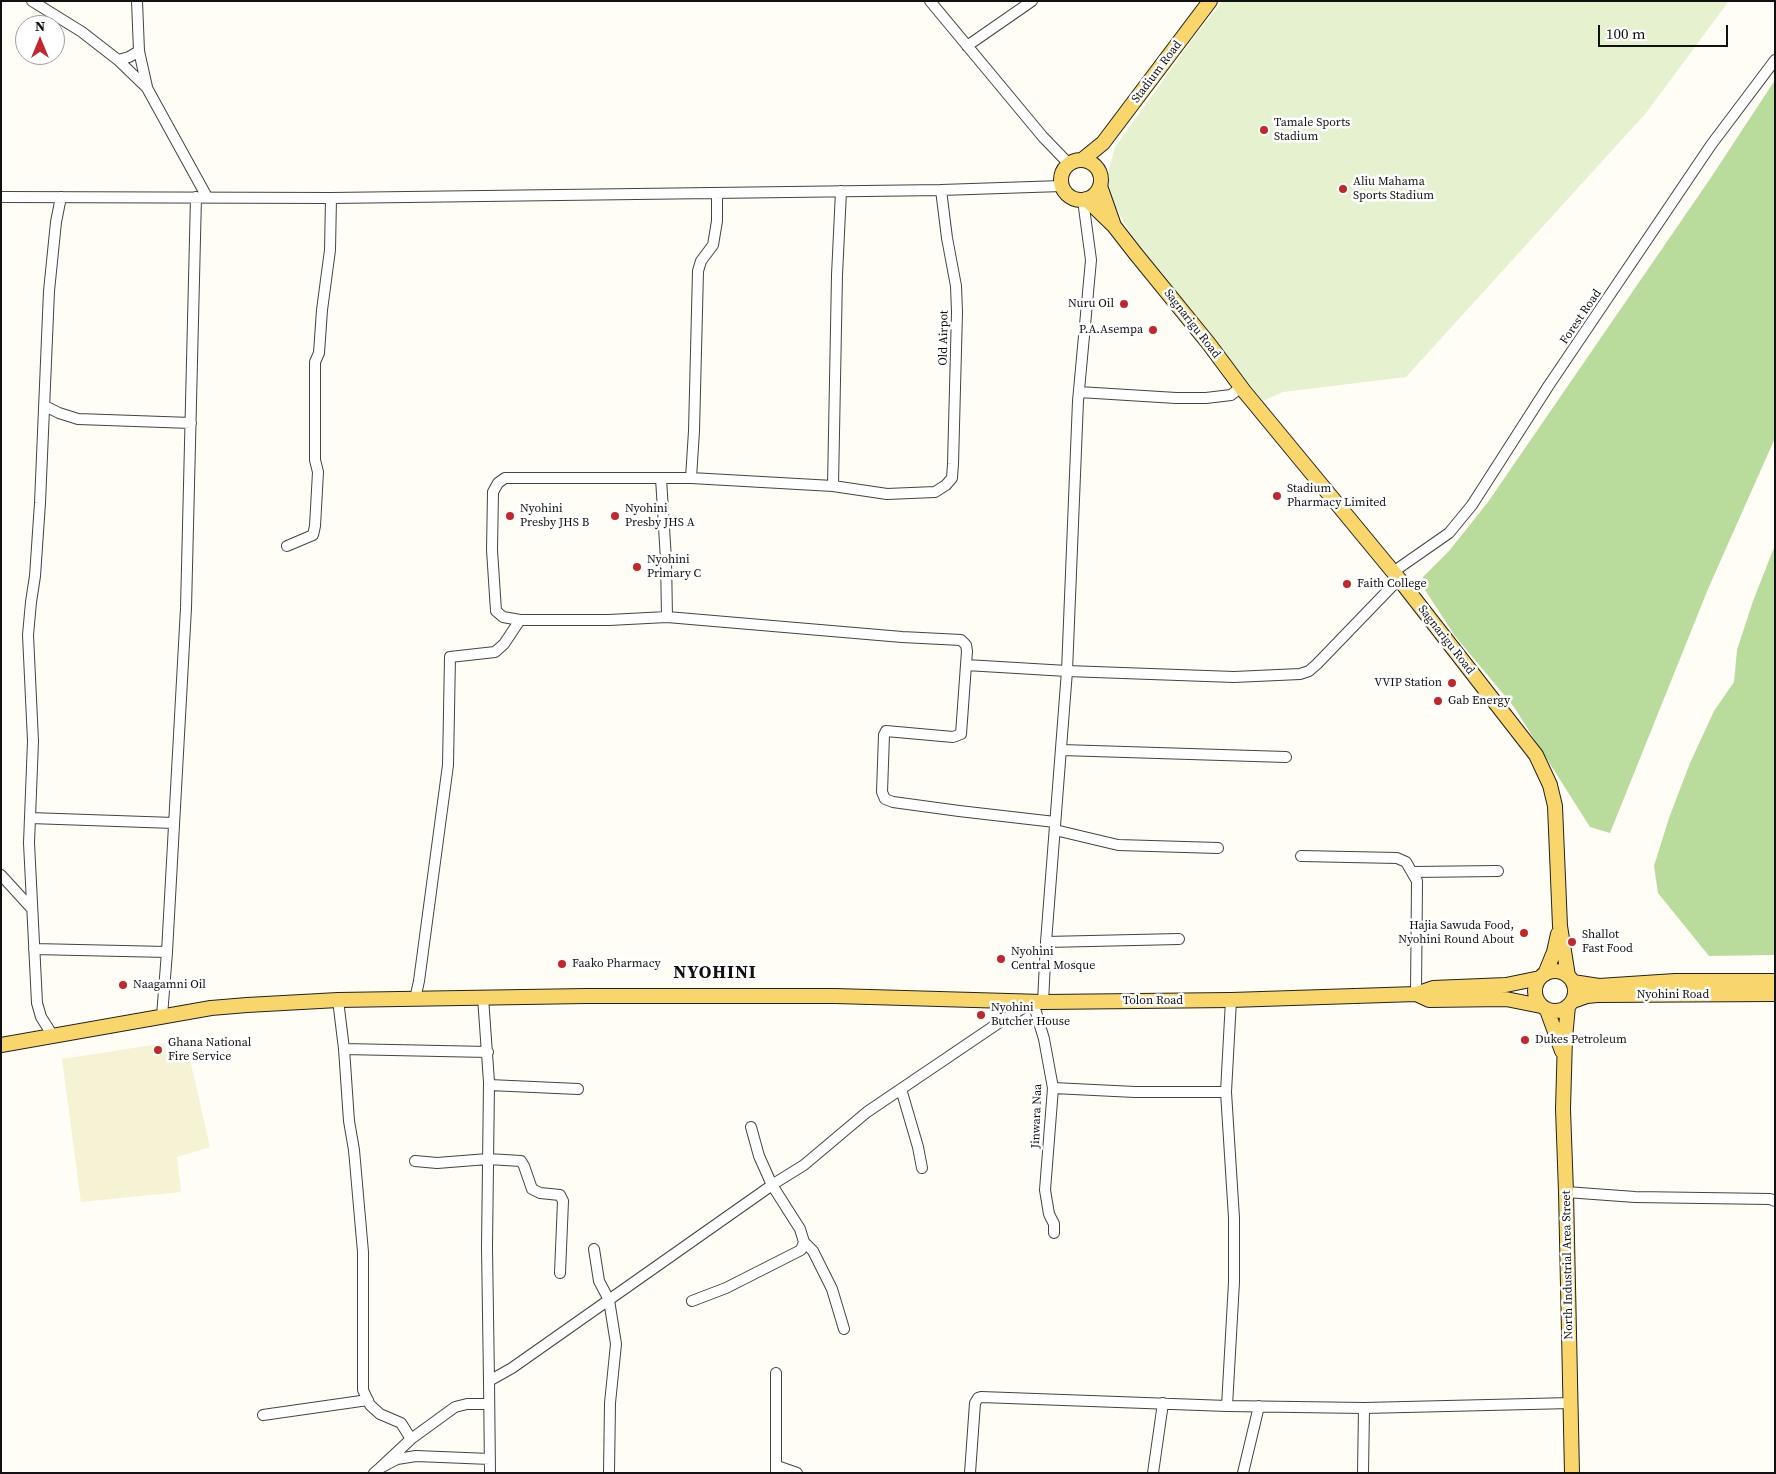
<!DOCTYPE html>
<html>
<head>
<meta charset="utf-8">
<style>
  body { margin:0 }
  #map { position:relative; width:1776px; height:1474px; overflow:hidden; background:#fffdf5; font-family:"Source Serif 4",serif }
  canvas { display:block }
  .frame { position:absolute; inset:0; border:2px solid #111; pointer-events:none }
  .north { position:absolute; left:15px; top:15px; width:50px; height:50px; box-sizing:border-box; background:#fff; border:1px solid #a0a0a0; border-radius:50%; rotate:0deg; font-size:14px; font-weight:700; line-height:20px; text-align:center; color:#111 }
  .north::after { content:''; display:block; margin:auto; width:18px; height:22px; background:#c4262e; clip-path:polygon(50% 0,100% 100%,50% 72%,0 100%) }
  .scale { position:absolute; left:1598px; top:25px; width:130px; height:22px; box-sizing:border-box; border:2px solid #111; border-top:0; padding-left:6px; font-size:15px; line-height:18px; white-space:nowrap; color:#111; -webkit-text-stroke:4px #fff; paint-order:stroke }
</style>
</head>
<body>
<div id="map">
<canvas width="1776" height="1474"></canvas>
<div class="frame"></div>
<div class="north">N</div>
<div class="scale">100 m</div>
</div>
<script>
const g = document.querySelector('canvas').getContext('2d');
g.lineJoin = 'round';
function paint(path, color) { g.fillStyle = color; g.fill(path, 'evenodd'); }
const poly = rows => new Path2D(rows.map(r => 'M' + r).join(''));
function trace(path, color, width, dash) { g.strokeStyle = color; g.lineWidth = width; g.lineCap = dash ? 'butt' : 'round'; g.setLineDash(dash || []); g.stroke(path); }
function drawText(font, color, halo, rows, align = 'center') {
  g.font = font + ' "Source Serif 4",serif'; g.lineWidth = 5; g.setLineDash([]); g.textBaseline = 'middle'; g.strokeStyle = halo; g.fillStyle = color; for (const [text, x, y, turn = 0] of rows) {
    g.save(); g.translate(x, y); g.rotate((+turn || 0) * Math.PI / 180); g.textAlign = isNaN(turn) ? turn : align; if (halo) g.strokeText(text, 0, 0); g.fillText(text, 0, 0); g.restore();
  }
}
paint(poly([
  [165,1043,166,1054,188,1051,210,1147,177,1157,181,1192,81,1202,62,1059]
]), '#f6f3d4');
paint(poly([
  [1775,80,1775,438,1708,589,1610,833,1590,827,1514,707,1455,636,1425,590,1423,577,1449,551,1488,502,1710,179],
  [1775,545,1775,955,1709,956,1658,893,1654,866,1669,818,1690,763,1714,711,1734,682,1737,650,1753,601]
]), '#b9dc9c');
paint(poly([
  [1223,1,1729,1,1646,113,1406,377,1283,392,1263,401,1132,236,1113,202,1107,176,1115,147,1197,33]
]), '#e6f2cf');
const minor = poly([
  [32,1,82,32,118,60,147,88,207,197],
  [137,1,139,51,147,87],
  [930,1,1043,137,1069,164],
  [967,46,1032,1],
  [118,60,129,57,139,51],
  [941,190,947,238,956,286,957,312,953,464,952,478,946,485,935,492,887,494,833,486,691,478,505,478,498,483,493,492,492,550,496,611,503,617,520,620,609,620,667,617,902,637,961,640,966,645,967,651,961,734,953,737,886,731,884,735,882,792,885,799,893,802,959,811,1055,822],
  [1,197,331,198,941,190,1062,186],
  [1079,392,1176,398,1206,398,1231,395,1241,387],
  [45,406,59,413,78,419,191,423],
  [661,478,666,560,667,617],
  [691,478,694,431,698,271,701,261,713,245,717,221,717,193],
  [833,486,837,275,841,191],
  [287,546,313,535,315,526,318,472,315,460,315,362,319,353,322,310,330,250,331,198],
  [1393,572,1449,533,1472,505,1549,385,1711,145,1775,60],
  [966,665,1067,671,1234,677,1300,674,1309,671,1317,664,1399,579],
  [1061,750,1286,757],
  [30,818,174,823],
  [1055,830,1118,845,1218,848],
  [1301,856,1397,858,1406,862,1417,881,1416,994],
  [1413,872,1498,871],
  [1,875,32,909],
  [1046,942,1179,939],
  [34,949,167,952],
  [483,997,489,1082,487,1247,489,1381],
  [415,999,419,981,448,765,450,657,495,652,504,644,520,620],
  [338,1000,344,1049,349,1121,354,1150,363,1252,363,1390,370,1405,380,1414,401,1423,411,1439],
  [1043,1002,1046,942,1067,671,1078,401,1091,260,1083,200],
  [162,1016,167,952,186,608,196,197],
  [53,1036,41,1017,37,1003,29,843,33,741,28,635,31,602,35,576,40,503,49,291,56,222,61,197],
  [344,1049,488,1052],
  [489,1085,578,1089],
  [1053,1088,1135,1092,1226,1092],
  [901,1089,918,1147,922,1168],
  [415,1161,437,1163,488,1159,521,1161,524,1166,532,1189,540,1193,560,1195,563,1201,560,1273],
  [1566,1192,1635,1197,1770,1199,1775,1201],
  [804,1242,813,1251,832,1289,844,1329],
  [594,1249,599,1281,609,1300,616,1344,610,1403,609,1473],
  [692,1301,726,1288,801,1250,804,1242,800,1229,772,1185,759,1156,751,1127],
  [776,1373,776,1473],
  [1227,1406,1234,1282,1234,1218,1226,1092,1231,1000],
  [263,1415,368,1400],
  [777,1466,797,1473],
  [380,1468,411,1439,455,1407,467,1404,488,1404],
  [374,1473,380,1468,397,1459,416,1456,490,1459],
  [490,1473,489,1381,512,1368,775,1183,804,1165,867,1112,1000,1022,1033,1002,1044,1039,1053,1088,1045,1190,1049,1214,1054,1224,1054,1233],
  [970,1473,975,1403,978,1398,981,1397,1227,1406,1364,1408,1571,1403],
  [1153,1473,1163,1403],
  [1243,1473,1259,1406],
  [1363,1473,1364,1408]
]);
const major = poly([
  [1082,160,1103,143,1210,1],
  '1061 180a20 20 0 1 1 40 0a20 20 0 1 1-40 0Z',
  [1100,186,1113,223],
  [1086,199,1114,226,1135,253,1209,344,1244,391,1399,579,1536,755,1550,785,1555,806,1560,926,1568,976],
  '1535 991a20 20 0 1 1 40 0a20 20 0 1 1-40 0Z',
  [1545,974,1554,952,1558,934],
  [1573,982,1599,986,1675,981,1775,981],
  [1416,994,1429,1000,1506,999,1541,1006],
  [1573,1001,1587,996,1597,995,1775,994],
  [1568,1006,1565,1038,1563,1109,1566,1192,1572,1473],
  [1547,1010,1562,1051],
  [1,1045,211,1008,247,1005,338,1000,586,996,835,996,1043,1002,1231,1000,1416,994,1433,988,1506,985,1540,978]
]);
trace(minor, '#444', 12);
trace(major, '#222', 16);
trace(minor, '#fff', 10);
trace(major, '#f9d66b', 14);
for (const [x, y, r, color] of [
  [1264,130,5,"#c4262e"],
  [1343,189,5,"#c4262e"],
  [1124,304,5,"#c4262e"],
  [1153,330,5,"#c4262e"],
  [1277,496,5,"#c4262e"],
  [510,516,5,"#c4262e"],
  [615,516,5,"#c4262e"],
  [637,567,5,"#c4262e"],
  [1347,584,5,"#c4262e"],
  [1452,683,5,"#c4262e"],
  [1438,701,5,"#c4262e"],
  [1524,933,5,"#c4262e"],
  [1572,942,5,"#c4262e"],
  [1001,959,5,"#c4262e"],
  [562,964,5,"#c4262e"],
  [123,985,5,"#c4262e"],
  [981,1015,5,"#c4262e"],
  [1525,1040,5,"#c4262e"],
  [158,1050,5,"#c4262e"]
]) { const dot = new Path2D(); dot.arc(x, y, r, 0, 2 * Math.PI); g.fillStyle = color; g.fill(dot); trace(dot, '#fff', 2); }
drawText('12px', '#111', '#fff', [
  ["Stadium Road",1157,72,-53],
  ["Forest Road",1581,317,-56],
  ["Sagnarigu Road",1192,324,52],
  ["Old Airpot",944,338,-89],
  ["Sagnarigu Road",1446,640,52],
  ["Nyohini Road",1673,995],
  ["Tolon Road",1153,1001],
  ["Jinwara Naa",1037,1116,-88],
  ["North Industrial Area Street",1568,1265,-91]
]);
drawText('12px', '#111', '#fff', [
  ["Tamale Sports",1274,123],
  ["Stadium",1274,137],
  ["Aliu Mahama",1353,182],
  ["Sports Stadium",1353,196],
  ["Nuru Oil",1114,304,"right"],
  ["P.A.Asempa",1143,330,"right"],
  ["Stadium",1287,489],
  ["Pharmacy Limited",1287,503],
  ["Nyohini",520,509],
  ["Presby JHS B",520,523],
  ["Nyohini",625,509],
  ["Presby JHS A",625,523],
  ["Nyohini",647,560],
  ["Primary C",647,574],
  ["Faith College",1357,584],
  ["VVIP Station",1442,683,"right"],
  ["Gab Energy",1448,701],
  ["Hajia Sawuda Food,",1514,926,"right"],
  ["Nyohini Round About",1514,940,"right"],
  ["Shallot",1582,935],
  ["Fast Food",1582,949],
  ["Nyohini",1011,952],
  ["Central Mosque",1011,966],
  ["Faako Pharmacy",572,964],
  ["Naagamni Oil",133,985],
  ["Nyohini",991,1008],
  ["Butcher House",991,1022],
  ["Dukes Petroleum",1535,1040],
  ["Ghana National",168,1043],
  ["Fire Service",168,1057]
], 'left');
g.letterSpacing = '1px';
drawText('bold 18px', '#111', '#fff', [
  ["NYOHINI",715,973]
]);
g.letterSpacing = '0px';
</script>
</body>
</html>
